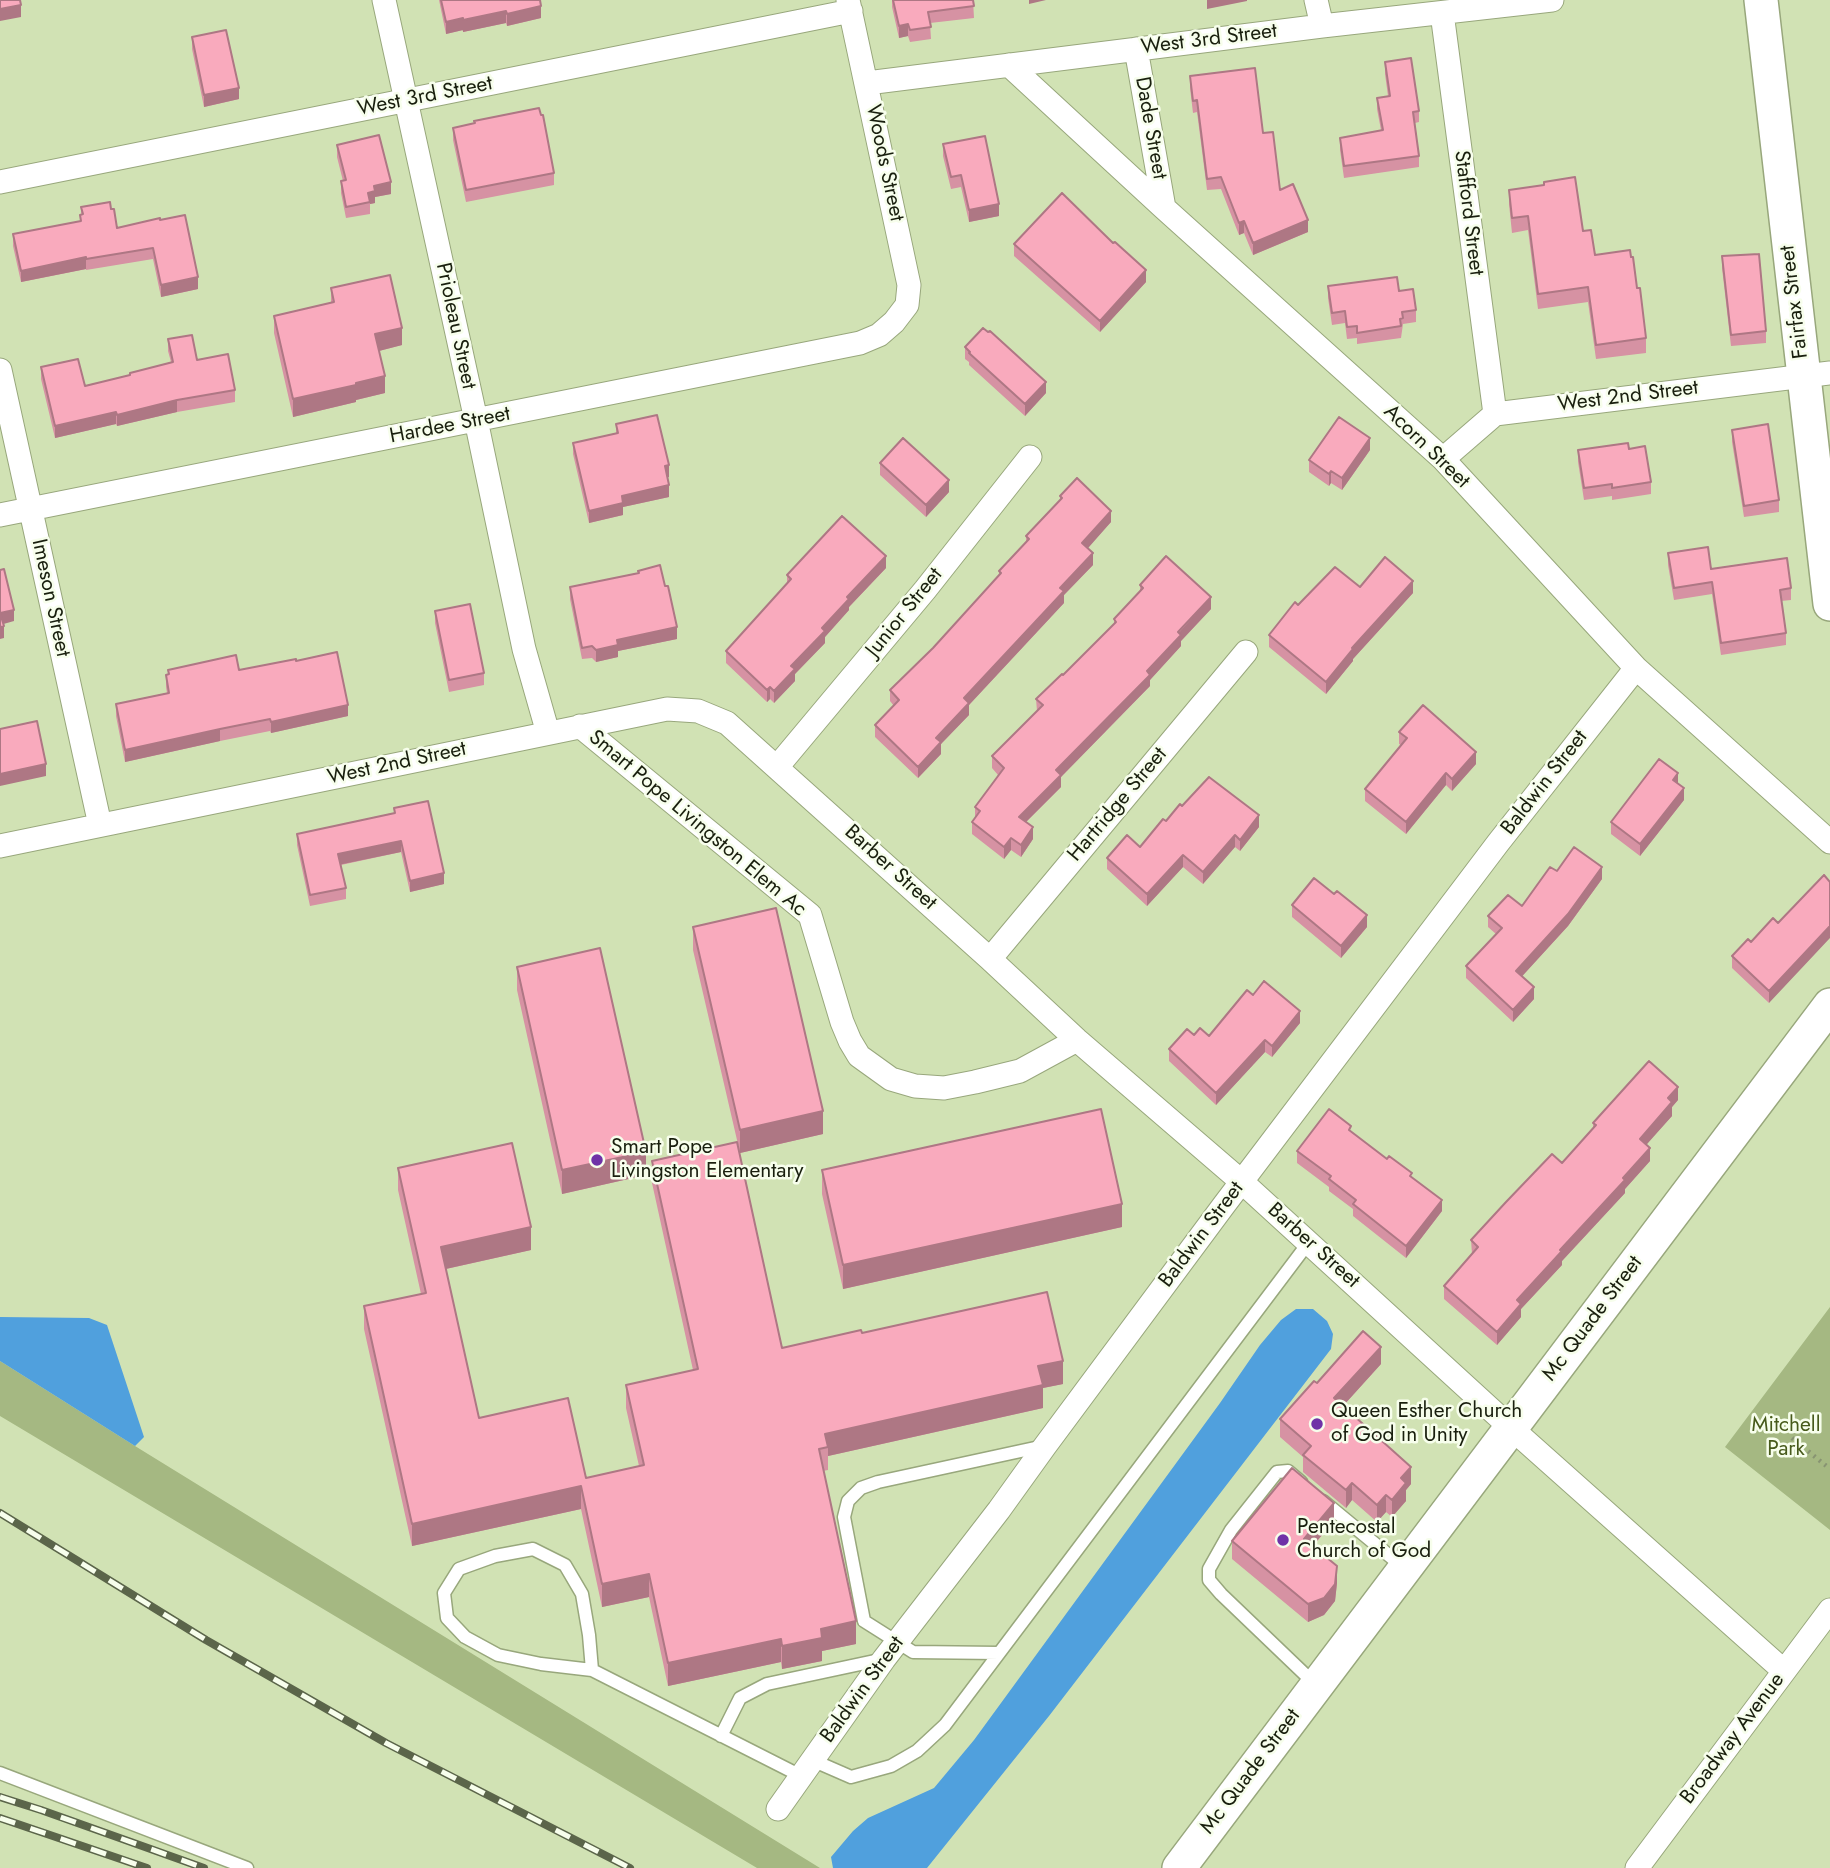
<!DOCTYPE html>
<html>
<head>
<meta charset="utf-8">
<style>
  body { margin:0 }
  canvas { display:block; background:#d1e2b4 }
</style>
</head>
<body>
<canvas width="1830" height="1868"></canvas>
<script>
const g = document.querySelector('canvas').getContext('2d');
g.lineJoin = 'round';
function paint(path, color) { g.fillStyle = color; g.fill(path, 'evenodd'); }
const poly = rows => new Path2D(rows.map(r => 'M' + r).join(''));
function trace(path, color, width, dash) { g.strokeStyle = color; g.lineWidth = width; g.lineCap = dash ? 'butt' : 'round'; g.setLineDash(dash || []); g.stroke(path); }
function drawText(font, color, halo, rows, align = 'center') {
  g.font = font + ' Jost,sans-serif'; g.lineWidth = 5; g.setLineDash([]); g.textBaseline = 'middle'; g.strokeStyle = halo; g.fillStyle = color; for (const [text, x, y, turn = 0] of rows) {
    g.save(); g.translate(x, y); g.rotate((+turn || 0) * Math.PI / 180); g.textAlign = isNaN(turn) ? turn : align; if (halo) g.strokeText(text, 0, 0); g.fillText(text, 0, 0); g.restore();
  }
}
paint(poly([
  [1830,1307,1830,1530,1725,1447],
  [0,1361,135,1446,820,1868,757,1868,0,1416]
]), '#a5b882');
paint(poly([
  [1296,1309,1313,1309,1327,1321,1333,1334,1331,1349,1049,1716,927,1868,833,1868,831,1857,853,1831,868,1818,934,1788,974,1740,1220,1403,1260,1345,1281,1320],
  [0,1317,89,1318,107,1325,144,1437,135,1446,0,1361]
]), '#50a0dd');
const lane = poly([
  [1301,1482,1288,1471,1277,1472,1231,1530,1209,1569,1209,1580,1221,1594,1316,1685],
  [1323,1501,1403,1567],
  [999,1653,913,1652,864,1621,844,1517,848,1501,861,1488,878,1482,1044,1446],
  [592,1670,589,1635,582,1594,565,1565,533,1549,495,1556,459,1569,444,1593,447,1618,465,1637,498,1655,541,1664,592,1670,801,1776],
  [721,1736,740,1698,767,1684,884,1659],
  [812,1760,851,1777,891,1766,917,1751,945,1725,1309,1242],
  [0,1773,247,1868]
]);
const street = poly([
  [384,0,476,420,524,649,548,733],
  [1316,0,1322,26],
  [1442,13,1495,414],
  [1136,49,1164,208],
  [1009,65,1164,208,1443,459,1636,668,1830,842],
  [867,83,1322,26,1552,0],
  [0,182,851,11],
  [0,370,100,825],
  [1443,459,1495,414,1830,373],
  [0,515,860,343,879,335,894,322,907,305,909,285,848,0],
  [580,726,810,915,842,1022,850,1041,859,1056,891,1079,915,1086,944,1088,975,1082,1020,1071,1077,1040],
  [777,767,925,590,1030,457],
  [0,846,667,709,698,711,727,723,990,959,1077,1040,1242,1182,1510,1427,1784,1671],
  [990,959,1246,652],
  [778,1809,884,1659,999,1510,1045,1446,1224,1205,1498,843,1636,668],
  [1637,1868,1830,1610]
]);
const secondary = poly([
  [1761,0,1830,604],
  [1179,1868,1830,1005]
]);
trace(lane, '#98a77c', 15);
trace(street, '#98a77c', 25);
trace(secondary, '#98a77c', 36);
trace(poly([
  [1792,1438,1830,1469]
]), '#889472', 4.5, [2, 5]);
trace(lane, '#fff', 12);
trace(street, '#fff', 23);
trace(secondary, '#fff', 33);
const rail = poly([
  [0,1513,206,1640,386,1743,630,1868],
  [0,1797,41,1810,204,1868],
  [0,1818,147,1868]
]);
trace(rail, '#5b654a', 8);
trace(rail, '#f7feec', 5, [16]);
paint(poly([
  [439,0,540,0,541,18,507,26,506,23,463,32,463,30,446,34],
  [892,0,973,0,974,18,930,23,931,39,910,42,908,36,899,38,892,7],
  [192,37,239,99,204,107,192,49],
  [1385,62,1419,111,1419,122,1415,123,1419,156,1419,167,1344,178,1340,150,1340,138,1381,130,1377,109,1377,98,1388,96,1385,74],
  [1190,76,1263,133,1280,190,1308,232,1253,255,1244,233,1239,235,1221,189,1207,190,1197,112,1193,113,1190,88],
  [453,128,554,173,554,185,466,202,453,140],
  [943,144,999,216,969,222,961,187,951,189,943,156],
  [337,145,391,194,375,197,375,203,370,204,370,214,346,218,341,193,341,181,343,181,337,157],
  [1509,190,1583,231,1595,255,1637,288,1646,338,1646,353,1596,359,1588,302,1538,309,1528,230,1512,233,1509,204],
  [81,207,117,228,160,220,198,289,161,297,153,259,86,270,86,269,21,282,13,246,13,234,80,221,80,215,81,214],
  [1081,213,1146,282,1100,332,1014,256,1014,244],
  [1722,256,1766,331,1766,343,1731,346,1722,268],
  [1328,286,1399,291,1416,310,1416,322,1403,324,1401,338,1357,344,1357,338,1347,339,1345,323,1332,325,1328,298],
  [331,288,402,345,379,351,385,393,356,400,356,402,293,417,274,333,274,316,331,303],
  [168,339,197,360,235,390,235,402,177,412,117,426,116,424,55,438,41,379,41,367,85,386,130,375,171,362,168,351],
  [965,347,1046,393,1025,416,969,365,969,362,965,359],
  [616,424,669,477,667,477,669,497,623,507,623,515,589,523,573,454,573,443,616,433],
  [1732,430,1779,500,1779,512,1744,517,1732,442],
  [1629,449,1651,482,1651,494,1612,500,1612,496,1584,500,1578,462,1578,450],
  [1370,450,1342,490,1331,483,1329,486,1309,472,1309,460],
  [880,463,949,492,926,517,880,475],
  [1060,496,1111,522,1087,548,1093,565,1064,595,1064,603,969,705,969,715,941,744,941,754,918,778,875,737,875,725,894,706,890,701,890,690,933,648,999,576,999,571,1026,542,1026,536,1060,501],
  [1668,553,1711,569,1791,588,1791,600,1781,601,1786,633,1786,645,1721,655,1712,594,1674,600,1668,565],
  [886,568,849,607,849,610,825,637,825,643,795,674,795,681,774,703,770,699,767,702,726,663,726,651,787,584,787,575],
  [1140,585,1211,609,1181,641,1181,646,1150,680,1150,686,1061,777,1061,787,1026,822,1033,839,1021,857,1011,850,1004,859,972,834,972,822,975,818,975,807,998,775,992,768,992,756,1037,711,1036,699,1063,675,1114,624,1114,619,1140,591],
  [570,587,677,639,618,651,618,657,596,662,592,658,582,659,570,599],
  [1360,587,1413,593,1353,659,1353,661,1326,694,1269,647,1269,635,1298,605],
  [435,611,484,673,484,685,449,692,435,623],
  [296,661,348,716,271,733,270,731,220,741,125,762,116,716,116,704,167,693,166,687,166,675,168,674,168,670,239,670],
  [1399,732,1476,764,1452,791,1446,785,1406,834,1365,801,1365,789,1401,745,1399,744],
  [1684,800,1640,856,1611,834,1611,822],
  [1182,806,1259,827,1240,851,1235,847,1203,884,1183,867,1147,906,1107,869,1107,858,1140,847],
  [394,808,444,884,410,892,401,852,341,865,346,888,346,899,310,906,297,845,297,834,394,814],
  [1557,871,1602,879,1568,926,1522,976,1534,999,1513,1022,1466,978,1466,966,1496,934,1488,927,1488,916,1522,906],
  [1292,905,1367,927,1341,958,1292,917],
  [1778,923,1769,1003,1732,968,1732,956],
  [693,927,823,1134,740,1153,693,950],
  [517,967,646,1175,562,1194,517,990],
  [1253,995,1300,1023,1272,1057,1265,1052,1216,1105,1169,1061,1169,1049,1194,1035,1209,1036],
  [1678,1100,1672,1107,1672,1116,1646,1144,1650,1161,1625,1189,1625,1193,1562,1261,1562,1265,1521,1309,1521,1317,1497,1345,1444,1299,1444,1286,1472,1254,1471,1240,1562,1163,1593,1128,1593,1123],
  [1351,1132,1412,1177,1442,1211,1406,1258,1353,1216,1353,1209,1329,1191,1329,1187,1297,1163,1297,1151],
  [652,1161,782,1348,862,1333,1063,1384,1043,1388,1043,1408,828,1456,828,1470,823,1471,856,1644,822,1651,822,1661,782,1669,781,1662,668,1686,649,1597,602,1607,581,1509,412,1546,364,1329,364,1306,421,1294,398,1190,398,1168,531,1250,446,1269,479,1418,586,1478,639,1466,626,1408,626,1385,693,1370,652,1183],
  [822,1170,1122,1227,843,1289,822,1194],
  [1381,1364,1343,1406,1411,1484,1406,1490,1406,1501,1392,1517,1386,1512,1377,1522,1352,1500,1346,1508,1303,1472,1303,1457,1280,1437,1280,1419,1317,1383],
  [1334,1521,1313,1546,1337,1583,1335,1601,1324,1615,1308,1622,1232,1559,1232,1541]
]), '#d692a3');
paint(poly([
  [1029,0,1046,0,1029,4],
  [1207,0,1247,0,1247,1,1207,9],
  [21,5,21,17,0,21,0,9],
  [541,6,541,18,507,26,507,14],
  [506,11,506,23,463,32,463,20],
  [463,18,463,30,446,34,446,22],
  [908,24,908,36,899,38,899,26],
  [239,88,239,99,204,107,204,95],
  [391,182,391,194,375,197,375,203,370,204,368,193,374,186],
  [999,204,999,216,969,222,969,210],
  [1308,220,1308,232,1253,255,1253,243],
  [1244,221,1244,233,1239,235,1239,223],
  [86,257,86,269,21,282,21,271],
  [1146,270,1146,282,1100,332,1100,321],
  [198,277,198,289,161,297,161,285],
  [402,328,402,345,375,352,375,334],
  [385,376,385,393,356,400,356,402,293,417,293,399],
  [1046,382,1046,393,1025,416,1025,404],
  [177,400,177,412,117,426,117,415],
  [116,412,116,424,55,438,55,426],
  [1370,438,1370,450,1342,490,1342,478],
  [669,465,669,477,665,478,665,466],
  [1331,471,1331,483,1329,486,1329,474],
  [949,480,949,492,926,517,926,505],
  [669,485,669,497,623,507,623,515,589,523,589,511,622,496],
  [1111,511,1111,522,1082,555,1082,543],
  [1093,553,1093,565,1064,595,1064,603,969,705,969,715,941,744,941,754,918,778,918,767,964,698,1060,588],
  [886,556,886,568,849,607,849,610,825,637,825,643,795,674,795,681,774,703,774,691,791,666,847,597],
  [1413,581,1413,593,1353,659,1353,661,1326,694,1326,682,1352,648],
  [1211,597,1211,609,1181,641,1181,646,1150,680,1150,686,1061,777,1061,787,1019,829,1019,817,1056,770],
  [14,610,14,621,0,625,0,613],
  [4,626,4,638,0,639,0,627],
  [677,627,677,639,618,651,618,657,596,662,596,650,617,640],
  [770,687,770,699,767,702,767,690],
  [348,705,348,716,271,733,271,722],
  [220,729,220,741,125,762,125,750],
  [1476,752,1476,764,1452,791,1452,779],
  [46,764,46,776,0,786,0,774],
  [1446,773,1446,785,1406,834,1406,822],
  [1678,773,1678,785,1673,780],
  [1684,788,1684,800,1640,856,1640,844],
  [1259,815,1259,827,1240,851,1240,840],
  [1033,827,1033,839,1021,857,1021,845],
  [1235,835,1235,847,1203,884,1203,872],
  [1011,838,1011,850,1004,859,1004,847],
  [401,841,401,852,338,865,338,854],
  [1183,855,1183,867,1147,906,1147,894],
  [1602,867,1602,879,1568,926,1516,983,1516,971],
  [444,873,444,884,410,892,410,881],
  [1367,915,1367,927,1341,958,1341,946],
  [1830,926,1830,938,1769,1003,1769,991],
  [1534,987,1534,999,1513,1022,1513,1010],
  [1300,1011,1300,1023,1272,1057,1272,1046],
  [1265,1040,1265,1052,1216,1105,1216,1093],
  [1678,1087,1678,1100,1672,1107,1672,1116,1640,1152,1640,1139,1668,1098],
  [823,1111,823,1134,740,1153,740,1130],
  [1650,1148,1650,1161,1625,1189,1625,1193,1562,1261,1562,1265,1521,1309,1521,1317,1497,1345,1497,1332,1517,1300],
  [646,1152,646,1175,562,1194,562,1170],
  [1442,1200,1442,1211,1406,1258,1406,1246],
  [1122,1204,1122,1227,843,1289,843,1265],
  [531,1227,531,1250,441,1270,441,1247],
  [1381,1347,1381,1364,1334,1416,1334,1398],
  [1063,1361,1063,1384,1043,1388,1043,1408,828,1456,828,1447,825,1434,1038,1366],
  [1411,1467,1411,1484,1406,1490,1406,1501,1392,1517,1392,1500,1401,1478],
  [1352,1483,1352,1500,1346,1508,1346,1490],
  [581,1486,581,1509,412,1546,412,1524],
  [1386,1495,1386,1512,1377,1522,1377,1505],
  [1334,1503,1334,1521,1304,1556,1304,1539],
  [1337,1566,1337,1583,1335,1601,1324,1615,1308,1622,1308,1604],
  [649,1574,649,1597,602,1607,602,1584],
  [856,1621,856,1644,822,1651,822,1661,782,1669,782,1646,821,1629],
  [781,1639,781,1662,668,1686,668,1663]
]), '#ae7784');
const building = poly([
  [0,0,20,0,21,5,0,9,0,0],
  [441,0,540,0,541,6,507,14,506,11,463,20,463,18,446,22,441,0],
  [893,0,973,0,974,6,928,12,931,27,910,30,908,24,899,26,893,0],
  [226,30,239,88,204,95,192,37,226,30],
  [1411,58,1419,111,1413,112,1419,156,1344,166,1340,138,1383,130,1377,98,1390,96,1385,62,1411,58],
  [1255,68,1263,133,1273,132,1280,190,1293,184,1308,220,1253,243,1244,221,1239,223,1221,177,1207,179,1197,100,1193,101,1190,76,1255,68],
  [539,108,541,115,543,115,554,173,466,190,453,128,475,123,474,121,539,108],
  [379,135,391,182,374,186,375,191,368,193,370,202,346,207,341,181,346,180,337,145,379,135],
  [985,136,999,204,969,210,961,175,951,177,943,144,985,136],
  [1575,177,1583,231,1591,230,1595,255,1630,250,1631,257,1633,257,1637,288,1640,288,1646,338,1596,345,1588,287,1538,294,1528,216,1512,218,1509,190,1544,185,1544,182,1575,177],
  [1062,193,1113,243,1115,242,1146,270,1100,321,1014,244,1062,193],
  [110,202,111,209,114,209,117,228,160,218,160,220,185,215,198,277,161,285,153,248,86,259,86,257,21,271,13,234,81,221,80,215,83,214,81,207,110,202],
  [1759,254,1766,331,1731,335,1722,256,1759,254],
  [390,275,402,328,375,334,385,376,356,383,356,385,293,399,274,316,334,302,331,288,390,275],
  [1397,277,1399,291,1413,289,1416,310,1402,312,1403,318,1400,319,1401,326,1357,333,1357,326,1347,327,1345,311,1332,313,1328,286,1397,277],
  [983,328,988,332,990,331,1046,382,1025,404,969,353,970,352,965,347,983,328],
  [192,335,197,360,228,354,235,390,177,400,117,415,116,412,55,426,41,367,78,359,85,386,130,375,130,373,173,362,168,339,192,335],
  [657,415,669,465,665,466,669,485,622,496,623,503,589,511,573,443,618,433,616,424,657,415],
  [1339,417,1370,438,1342,478,1331,471,1329,474,1309,460,1339,417],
  [1768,424,1779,500,1744,506,1732,430,1768,424],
  [903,438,949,480,926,505,880,463,903,438],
  [1628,443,1629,449,1645,446,1651,482,1612,488,1612,484,1584,488,1578,450,1628,443],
  [1077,478,1111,511,1082,543,1093,553,1060,588,1064,591,964,698,969,703,936,738,941,742,918,767,875,725,899,700,890,690,933,648,1001,573,999,571,1029,539,1026,536,1062,498,1060,496,1077,478],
  [842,516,886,556,847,597,849,599,822,628,825,631,791,666,795,669,774,691,770,687,767,690,726,651,791,579,787,575,842,516],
  [1708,547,1711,569,1787,558,1791,588,1780,590,1786,633,1721,643,1712,582,1674,588,1668,553,1708,547],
  [1166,556,1211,597,1178,632,1181,635,1147,671,1150,675,1056,770,1061,775,1019,817,1033,827,1021,845,1011,838,1004,847,972,822,980,811,975,807,1004,768,992,756,1043,705,1036,699,1062,674,1063,675,1116,622,1114,619,1143,588,1140,585,1166,556],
  [1385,557,1413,581,1352,648,1353,649,1326,682,1269,635,1295,602,1298,605,1335,567,1360,587,1385,557],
  [660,565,665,586,668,586,677,627,617,640,618,645,596,650,592,646,582,648,570,587,639,573,638,571,660,565],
  [4,569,14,610,0,613,4,626,0,627,0,570,4,569],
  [470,604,484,673,449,680,435,611,470,604],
  [337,652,348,705,271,722,270,719,220,729,125,750,116,704,169,693,166,675,169,674,168,670,236,655,239,670,296,659,296,661,337,652],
  [1423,705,1476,752,1452,779,1446,773,1406,822,1365,789,1407,738,1399,732,1423,705],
  [37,721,46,764,0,774,0,729,37,721],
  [1659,759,1678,773,1673,780,1684,788,1640,844,1611,822,1659,759],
  [1209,777,1259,815,1240,840,1235,835,1203,872,1183,855,1147,894,1107,858,1127,835,1140,847,1163,819,1166,821,1180,804,1182,806,1209,777],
  [428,801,444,873,410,881,401,841,338,854,346,888,310,895,297,834,395,813,394,808,428,801],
  [1574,847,1602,867,1568,914,1516,971,1534,987,1513,1010,1466,966,1502,928,1488,916,1508,895,1522,906,1550,867,1557,871,1574,847],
  [1824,875,1830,882,1830,926,1769,991,1732,956,1748,939,1751,942,1773,918,1778,923,1824,875],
  [1314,878,1334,894,1337,891,1367,915,1341,946,1292,905,1314,878],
  [776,908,823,1111,740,1130,693,927,776,908],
  [600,948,646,1152,562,1170,517,967,600,948],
  [1264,981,1300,1011,1272,1046,1265,1040,1216,1093,1169,1049,1187,1029,1194,1035,1200,1028,1209,1036,1247,990,1253,995,1264,981],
  [1649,1061,1678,1087,1668,1098,1672,1102,1640,1139,1650,1148,1623,1178,1625,1180,1560,1250,1562,1251,1517,1300,1521,1304,1497,1332,1444,1286,1478,1247,1471,1240,1506,1202,1552,1154,1562,1163,1596,1125,1593,1123,1649,1061],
  [1101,1109,1122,1204,843,1265,822,1170,1101,1109],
  [1329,1109,1351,1126,1349,1130,1387,1159,1389,1156,1412,1173,1410,1176,1442,1200,1406,1246,1353,1204,1356,1200,1329,1179,1331,1176,1297,1151,1329,1109],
  [737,1142,782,1348,861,1330,862,1333,1047,1292,1063,1361,1038,1366,1043,1385,825,1434,828,1447,819,1449,856,1621,821,1629,822,1638,782,1646,781,1639,668,1663,649,1574,602,1584,581,1486,412,1524,364,1306,426,1293,398,1168,512,1143,531,1227,441,1247,479,1418,568,1398,586,1478,644,1465,626,1385,698,1369,652,1161,737,1142],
  [1363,1331,1381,1347,1334,1398,1411,1467,1401,1478,1406,1483,1392,1500,1386,1495,1377,1505,1352,1483,1346,1490,1303,1455,1311,1446,1280,1419,1314,1381,1317,1383,1363,1331],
  [1292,1468,1334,1503,1304,1539,1337,1566,1335,1584,1324,1598,1308,1604,1232,1541,1292,1468]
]);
paint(building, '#f9aabd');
trace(building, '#ae7784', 2);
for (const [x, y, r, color] of [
  [597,1160,7,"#6f32a7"],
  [1317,1424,7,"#6f32a7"],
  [1283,1540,7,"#6f32a7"]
]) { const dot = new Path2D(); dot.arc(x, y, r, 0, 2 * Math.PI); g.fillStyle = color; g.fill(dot); trace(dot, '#f7feec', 2.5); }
drawText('21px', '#191f0e', '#f7feec', [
  ["West 3rd Street",1209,40,-7],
  ["West 3rd Street",425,97,-11],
  ["Dade Street",1150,128,80],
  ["Woods Street",884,163,78],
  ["Stafford Street",1468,213,83],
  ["Fairfax Street",1795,302,-97],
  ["Prioleau Street",455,326,78],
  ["West 2nd Street",1628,397,-7],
  ["Hardee Street",450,426,-11],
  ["Acorn Street",1426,447,44],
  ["Imeson Street",50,598,78],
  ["Junior Street",905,613,-51],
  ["West 2nd Street",397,764,-12],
  ["Baldwin Street",1545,783,-52],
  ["Hartridge Street",1118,805,-50],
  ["Smart Pope Livingston Elem Ac",697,824,40],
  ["Barber Street",890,868,42],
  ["Baldwin Street",1202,1235,-53],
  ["Barber Street",1313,1246,42],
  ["Mc Quade Street",1593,1319,-53],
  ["Baldwin Street",863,1690,-54],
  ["Broadway Avenue",1733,1739,-53],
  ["Mc Quade Street",1251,1772,-53]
]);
drawText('21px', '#191f0e', '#f7feec', [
  ["Smart Pope",611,1148],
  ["Livingston Elementary",611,1172],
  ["Queen Esther Church",1331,1412],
  ["of God in Unity",1331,1436],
  ["Pentecostal",1297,1528],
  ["Church of God",1297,1552]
], 'left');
drawText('21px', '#475a1b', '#f7feec', [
  ["Mitchell",1786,1426],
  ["Park",1786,1450]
]);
</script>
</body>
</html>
